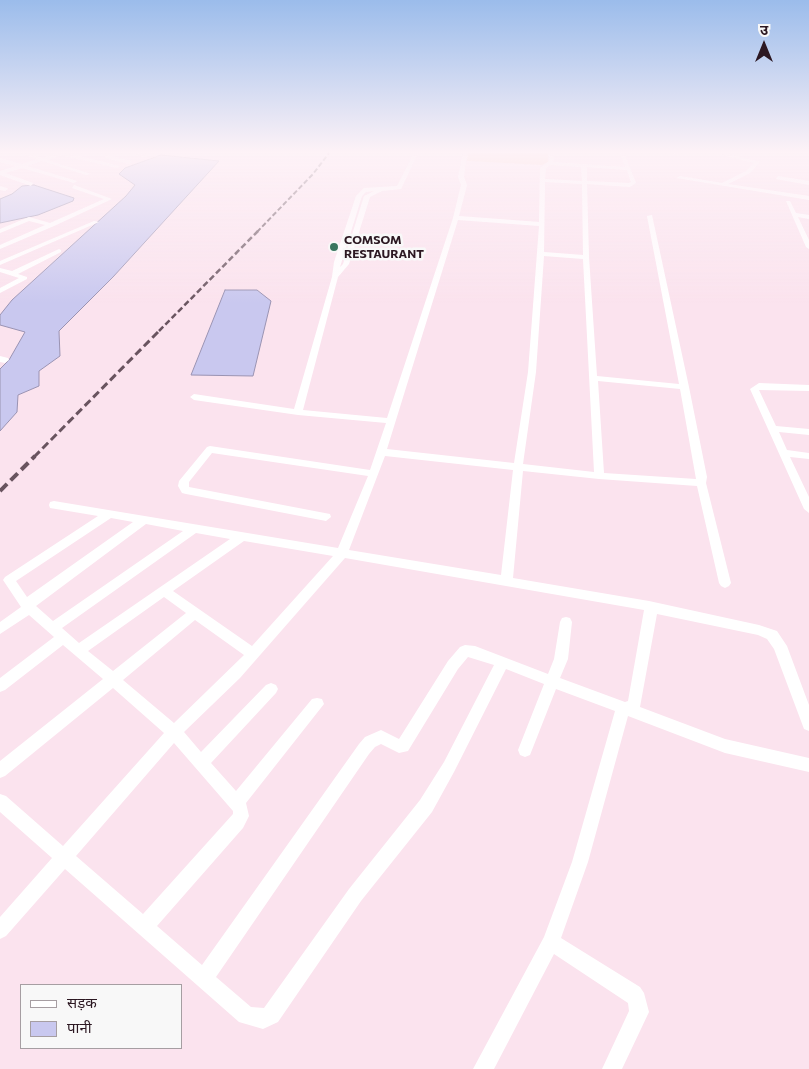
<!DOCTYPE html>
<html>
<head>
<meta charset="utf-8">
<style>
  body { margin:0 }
  #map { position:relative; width:809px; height:1069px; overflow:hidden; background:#fbe3ee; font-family:Commissioner,"Noto Sans Devanagari",sans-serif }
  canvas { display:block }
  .legend { position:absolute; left:20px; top:984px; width:162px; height:65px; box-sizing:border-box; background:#f8f8f8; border:1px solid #a69ea2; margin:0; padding:6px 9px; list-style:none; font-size:15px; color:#2c1822 }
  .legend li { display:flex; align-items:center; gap:10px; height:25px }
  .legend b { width:25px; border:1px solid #a69ea2 }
  .north { position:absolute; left:739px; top:20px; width:50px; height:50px; -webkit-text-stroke:4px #f8f8f8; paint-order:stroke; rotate:0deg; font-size:14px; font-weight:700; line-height:20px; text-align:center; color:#2c1822 }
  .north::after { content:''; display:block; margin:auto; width:18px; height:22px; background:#2c1822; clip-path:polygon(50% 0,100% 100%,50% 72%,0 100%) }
</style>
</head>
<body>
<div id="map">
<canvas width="809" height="1069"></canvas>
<ul class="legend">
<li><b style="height:6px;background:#fff"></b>सड़क</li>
<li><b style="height:14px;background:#c9c8ef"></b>पानी</li>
</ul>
<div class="north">उ</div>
</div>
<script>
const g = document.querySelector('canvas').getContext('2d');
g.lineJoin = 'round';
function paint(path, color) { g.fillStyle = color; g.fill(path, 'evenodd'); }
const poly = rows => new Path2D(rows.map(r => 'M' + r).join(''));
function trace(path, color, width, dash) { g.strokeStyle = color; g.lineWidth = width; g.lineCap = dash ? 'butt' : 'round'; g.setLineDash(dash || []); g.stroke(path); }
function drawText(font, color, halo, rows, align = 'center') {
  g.font = font + ' Commissioner,sans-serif'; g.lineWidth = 5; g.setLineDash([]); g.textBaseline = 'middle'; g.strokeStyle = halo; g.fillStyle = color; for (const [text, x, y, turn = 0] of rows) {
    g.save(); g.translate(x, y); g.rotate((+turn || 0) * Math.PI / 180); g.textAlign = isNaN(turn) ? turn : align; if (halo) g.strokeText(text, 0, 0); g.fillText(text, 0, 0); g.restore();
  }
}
paint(poly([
  [468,153,548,153,548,162,542,165,467,161]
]), '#fed3bf');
const water = poly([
  [161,155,219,161,113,277,59,331,60,356,39,371,39,386,18,395,17,412,0,431,0,369,9,360,25,332,0,325,0,315,12,300,126,196,135,185,119,174,125,168,161,155],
  [34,185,74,198,73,201,38,215,0,223,0,199,12,194,22,186,34,185],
  [225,290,257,290,271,301,253,376,191,375,225,290]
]);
paint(water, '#c9c8ef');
trace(water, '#9a93b2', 1);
paint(poly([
  [19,153,43,158,58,153,65,153,120,166,117,168,61,155,47,160,91,174,86,175,42,161,27,166,77,181,74,183,22,168,5,173,33,183,31,186,0,175,0,171,16,166,0,162,0,158,22,164,38,159,19,153],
  [130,153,138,153,147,156,145,157,130,153],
  [414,153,418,153,401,189,382,191,370,197,349,264,338,277,303,410,387,418,453,218,461,185,458,177,463,153,467,153,464,177,467,185,459,216,539,222,540,168,549,161,550,153,554,153,553,162,625,167,620,153,624,153,636,183,630,187,587,184,589,257,597,376,679,384,647,216,652,215,689,387,707,477,706,483,731,583,729,586,725,588,721,586,719,583,697,486,599,479,523,471,513,578,649,601,759,625,777,631,787,646,809,705,809,731,804,729,774,649,767,639,758,635,657,614,640,707,725,739,809,758,809,772,725,753,628,716,588,862,561,938,640,987,644,993,649,1012,622,1069,602,1069,629,1011,628,1003,554,954,494,1069,473,1069,544,937,572,862,615,711,556,689,530,755,525,757,520,755,518,750,544,684,506,669,454,772,432,812,361,901,278,1022,263,1029,239,1022,65,869,6,936,0,939,0,917,52,858,0,812,0,794,6,796,63,846,164,733,113,688,5,776,0,778,0,761,103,679,63,645,5,690,0,692,0,678,54,637,29,615,0,634,0,622,21,607,3,580,5,577,98,516,50,508,49,505,50,502,54,501,338,548,368,476,212,453,189,482,189,487,330,514,331,517,326,521,186,494,182,493,178,486,179,481,207,447,210,446,370,470,386,423,298,415,194,400,190,397,194,394,294,409,332,277,334,262,356,196,364,188,397,186,414,153],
  [550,165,581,167,582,181,545,179,546,168,550,165],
  [587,167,627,170,631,182,629,183,587,181,587,167],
  [545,182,582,184,583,255,544,252,545,182],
  [374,191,364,196,343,264,340,267,362,196,366,192,374,191],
  [458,220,539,226,528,372,514,463,387,449,458,220],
  [544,256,583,259,594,472,523,464,536,372,544,256],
  [598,381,680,389,696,479,604,473,598,381],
  [385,456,513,470,501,575,349,550,385,456],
  [111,518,133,522,27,597,16,581,111,518],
  [146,524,183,531,53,621,36,606,146,524],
  [196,533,230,539,79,643,62,628,196,533],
  [244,541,333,556,252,646,173,591,244,541],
  [345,558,644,610,628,701,625,702,560,678,568,659,572,622,570,618,566,617,562,618,560,622,554,659,548,674,475,646,465,645,460,647,448,661,399,739,381,730,365,737,359,744,202,965,157,926,243,828,249,816,246,803,324,704,322,699,317,698,312,699,236,791,211,763,276,693,278,689,276,685,271,683,266,685,201,752,184,732,240,678,345,558],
  [164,597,186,613,113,671,88,651,164,597],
  [195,620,244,655,174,723,123,680,195,620],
  [468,657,494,665,444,762,420,800,349,889,264,1008,251,1007,216,977,369,754,375,747,381,744,399,753,408,751,458,669,468,657],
  [174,743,233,811,233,814,143,914,76,856,174,743],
  [675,153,680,153,675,156,673,155,675,153],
  [716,153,724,153,760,162,750,173,728,184,809,196,809,200,677,178,680,176,722,183,746,171,754,163,716,153],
  [107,155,131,161,132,162,129,164,105,158,107,155],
  [778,176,809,181,809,185,776,179,778,176],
  [74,185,112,199,54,226,0,249,0,245,45,225,29,221,0,233,0,229,29,217,50,223,104,199,72,188,74,185],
  [0,186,7,188,8,189,5,191,0,190,0,186],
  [786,201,790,201,796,213,809,215,809,219,798,217,809,240,809,249,806,247,786,201],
  [94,221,99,222,0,265,0,261,94,221],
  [59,249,61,250,61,252,18,274,27,277,27,279,0,293,0,288,19,278,0,272,0,268,12,271,59,249],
  [0,356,8,358,9,360,5,363,0,362,0,356],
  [759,383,809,385,809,391,759,390,776,426,809,429,809,435,779,432,787,450,809,453,809,459,790,457,809,497,809,513,804,509,750,389,759,383]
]), '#fff');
trace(poly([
  [257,232,313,174,329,153]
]), '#69545f', 2, [5, 2.5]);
trace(poly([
  [159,331,258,231]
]), '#69545f', 2.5, [6, 3]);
trace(poly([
  [34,457,160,330]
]), '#69545f', 3, [8, 4]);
trace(poly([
  [0,491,35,456]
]), '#69545f', 4, [10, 5]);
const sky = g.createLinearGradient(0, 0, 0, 303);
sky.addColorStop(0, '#9bbceb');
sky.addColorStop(0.5, '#fdf2f7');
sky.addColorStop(1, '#fdf2f700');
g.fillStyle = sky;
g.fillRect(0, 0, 809, 303);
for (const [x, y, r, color] of [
  [334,247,5,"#39755f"]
]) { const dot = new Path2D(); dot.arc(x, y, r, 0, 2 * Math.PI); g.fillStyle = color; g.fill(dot); trace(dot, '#f8f8f8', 2); }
drawText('bold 12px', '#2c1822', '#f8f8f8', [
  ["COMSOM",344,240],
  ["RESTAURANT",344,254]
], 'left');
</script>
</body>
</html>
